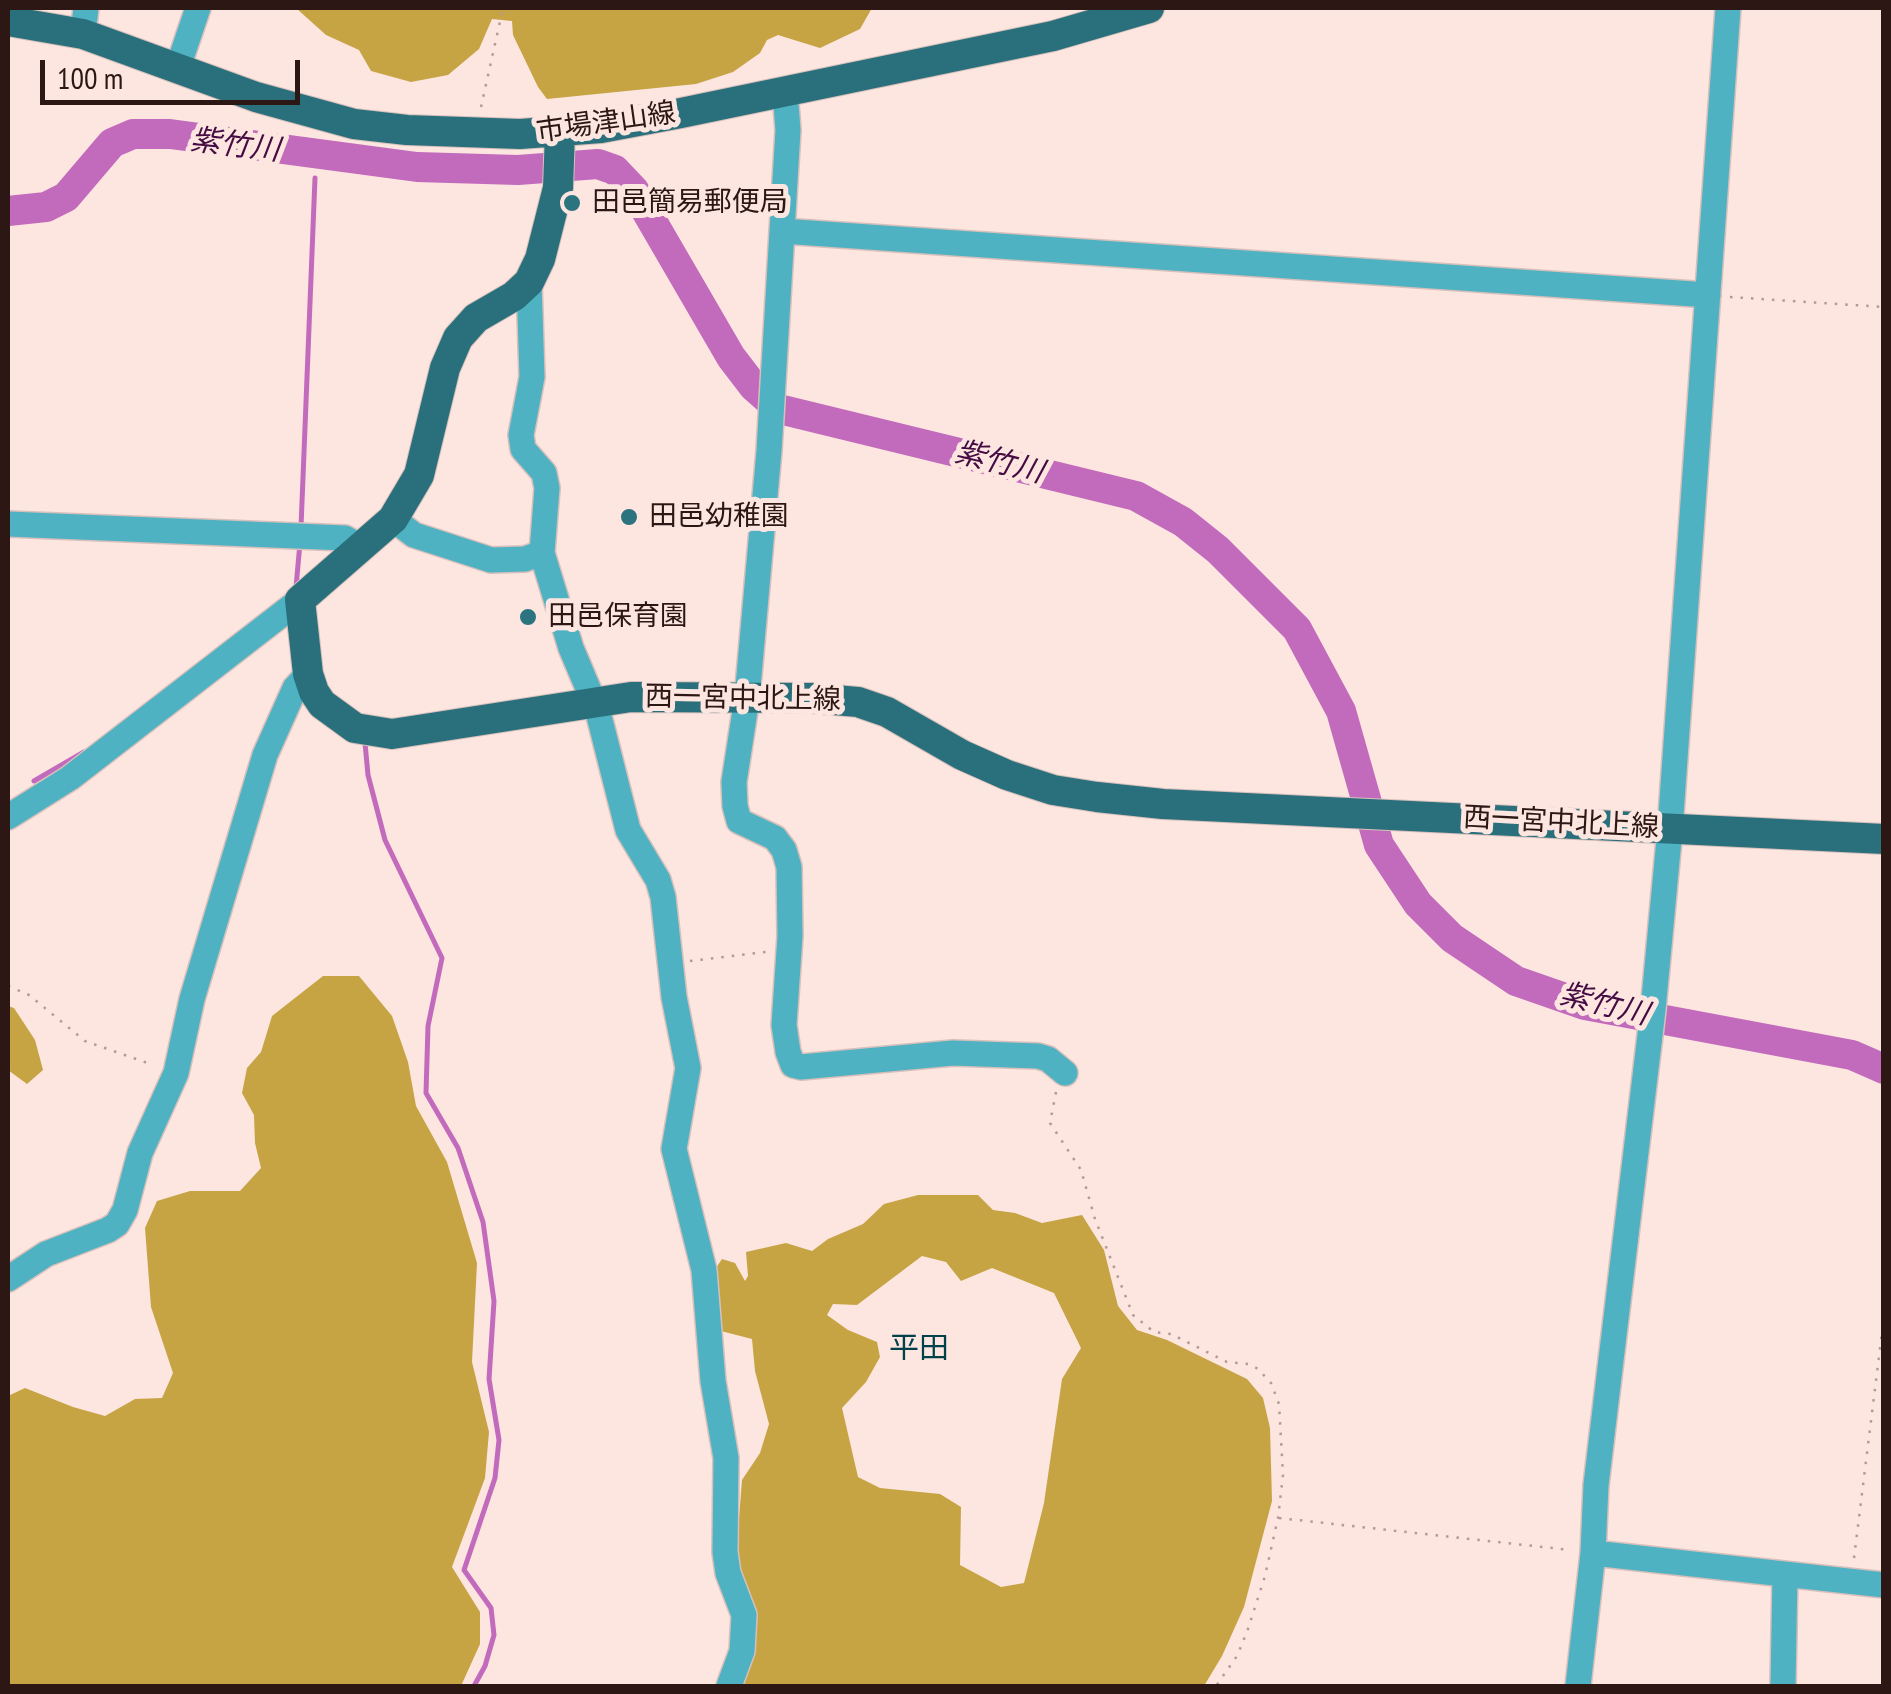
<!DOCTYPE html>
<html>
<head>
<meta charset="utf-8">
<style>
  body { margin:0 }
  #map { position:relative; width:1891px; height:1694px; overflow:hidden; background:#fde5e0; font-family:"PT Sans Narrow",sans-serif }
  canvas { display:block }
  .frame { position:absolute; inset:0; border:10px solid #2c1714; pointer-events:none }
  .scale { position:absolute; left:40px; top:60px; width:260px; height:45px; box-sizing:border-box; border:5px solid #2c1714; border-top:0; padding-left:12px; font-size:30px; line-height:35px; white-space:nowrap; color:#2c1714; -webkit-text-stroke:8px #fde5e0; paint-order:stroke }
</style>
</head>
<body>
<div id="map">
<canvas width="1891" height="1694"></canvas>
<div class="frame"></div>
<div class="scale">100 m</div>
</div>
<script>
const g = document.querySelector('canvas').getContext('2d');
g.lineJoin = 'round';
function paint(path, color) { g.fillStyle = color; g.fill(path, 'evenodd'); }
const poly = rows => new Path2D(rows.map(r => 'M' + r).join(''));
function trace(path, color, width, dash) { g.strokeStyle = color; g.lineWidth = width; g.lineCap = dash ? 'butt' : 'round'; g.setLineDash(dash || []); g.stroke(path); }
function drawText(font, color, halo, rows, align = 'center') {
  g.font = font + ' "PT Sans Narrow","Noto Sans JP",sans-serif'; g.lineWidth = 10; g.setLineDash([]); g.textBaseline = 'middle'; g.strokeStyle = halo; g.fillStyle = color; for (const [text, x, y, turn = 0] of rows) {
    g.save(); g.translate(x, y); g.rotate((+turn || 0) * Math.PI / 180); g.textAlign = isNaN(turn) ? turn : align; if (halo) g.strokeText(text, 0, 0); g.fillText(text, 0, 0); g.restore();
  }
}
paint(poly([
  [296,8,872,8,860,29,820,48,778,35,767,40,760,53,733,72,696,84,547,99,538,87,513,35,512,21,492,19,479,49,448,75,411,82,371,71,359,50,326,35],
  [323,976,359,976,392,1016,408,1062,416,1106,447,1162,477,1263,472,1362,489,1432,485,1478,452,1567,480,1612,480,1644,461,1686,8,1686,8,1396,25,1388,73,1407,105,1416,135,1399,162,1398,173,1373,151,1307,145,1228,157,1201,190,1191,240,1191,261,1168,255,1143,254,1115,242,1093,247,1068,261,1052,272,1016],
  [8,1006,14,1008,35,1040,43,1070,27,1084,8,1070],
  [918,1195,978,1195,993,1210,1015,1213,1042,1223,1082,1215,1104,1250,1118,1306,1137,1330,1167,1340,1247,1379,1263,1398,1270,1428,1272,1501,1244,1607,1222,1656,1204,1686,740,1686,735,1569,742,1480,760,1453,769,1424,755,1371,752,1339,717,1330,712,1274,722,1259,735,1263,745,1281,748,1276,746,1252,786,1243,812,1251,828,1239,863,1224,884,1204],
  [922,1256,946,1262,961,1281,992,1268,1054,1293,1081,1348,1062,1379,1044,1503,1024,1583,1001,1587,960,1565,961,1507,940,1494,880,1488,858,1477,842,1408,866,1382,880,1357,877,1342,848,1330,827,1315,833,1304,857,1305]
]), '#c6a444');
trace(poly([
  [301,527,315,178],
  [296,587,300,543],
  [365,743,368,775,385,840,442,958,428,1026,426,1093,458,1148,483,1222,494,1301,489,1379,499,1440,495,1478,464,1570,491,1608,494,1635,485,1666,474,1686],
  [34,781,84,752]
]), '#c26bbc', 5);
trace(poly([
  [8,211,46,207,66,197,112,143,133,134,170,134,417,167,518,170,598,164,615,170,634,190,731,357,754,387,779,409,1136,496,1183,522,1218,550,1297,629,1341,711,1379,845,1418,904,1452,938,1516,981,1585,1005,1852,1055,1884,1069]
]), '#c26bbc', 30);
const minor = poly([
  [83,34,86,8],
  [178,67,198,8],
  [785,91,788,130,769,451,747,698,734,782,735,806,739,821,775,838,784,850,789,867,790,936,784,1025,788,1052,793,1065,801,1067,953,1053,1038,1056,1048,1059,1065,1073],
  [782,231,1708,295],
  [529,282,532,377,521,435,523,449,544,473,547,488,542,553,571,648,598,712,628,830,658,880,663,897,674,997,688,1068,674,1149,704,1270,713,1381,726,1458,725,1552,728,1573,744,1615,742,1651,729,1686],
  [393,519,414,535,491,560,525,559,542,553],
  [8,524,345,538,360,547],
  [8,817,70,778,300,600],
  [8,1279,46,1254,108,1230,117,1224,125,1210,140,1153,176,1073,192,999,265,755,295,688,308,674],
  [1593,1553,1884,1585],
  [1578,1686,1593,1553,1596,1485,1653,1010,1670,829,1728,8],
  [1783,1686,1785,1575]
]);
const major = poly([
  [8,21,83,34,256,97,354,124,407,130,520,134,601,128,681,113,1053,36,1149,8],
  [560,133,558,188,540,259,529,282,514,296,476,318,458,338,445,368,419,475,393,519,300,600,308,674,314,692,322,704,355,728,392,734,631,697,811,698,858,702,887,712,962,755,1007,775,1053,790,1097,797,1163,804,1884,839]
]);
trace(minor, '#d7c0bb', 28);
trace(major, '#d7c0bb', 32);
trace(poly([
  [481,107,503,8],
  [1730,297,1884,307],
  [690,961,766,952],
  [8,986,29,995,85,1041,153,1065],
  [1056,1092,1050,1123,1081,1170,1095,1219,1133,1315,1154,1332,1171,1334,1227,1362,1249,1364,1258,1369,1271,1383,1279,1404,1283,1475,1278,1518,1265,1576,1247,1632,1237,1656,1216,1686],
  [1279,1518,1570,1550],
  [1854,1558,1884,1316]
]), '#b29b96', 2.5, [2.5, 8]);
trace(minor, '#4eb2c2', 25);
trace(major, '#29707c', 30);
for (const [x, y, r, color] of [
  [572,203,10,"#2b737e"],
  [629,517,10,"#2b737e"],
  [528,617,10,"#2b737e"]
]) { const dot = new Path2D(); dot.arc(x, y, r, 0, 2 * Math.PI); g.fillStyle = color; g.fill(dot); trace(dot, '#fde5e0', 4); }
drawText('28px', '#2c1714', '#fde5e0', [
  ["市場津山線",606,123,-8],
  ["西一宮中北上線",743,699,1],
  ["西一宮中北上線",1561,823,3]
]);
drawText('28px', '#2c1714', '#fde5e0', [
  ["田邑簡易郵便局",592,203],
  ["田邑幼稚園",649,517],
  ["田邑保育園",548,617]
], 'left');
drawText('italic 30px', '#440c42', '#fde5e0', [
  ["紫竹川",235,146,7],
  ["紫竹川",999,463,14],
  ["紫竹川",1604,1005,14]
]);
drawText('30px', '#00414a', '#fde5e0', [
  ["平田",919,1349]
]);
</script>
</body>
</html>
